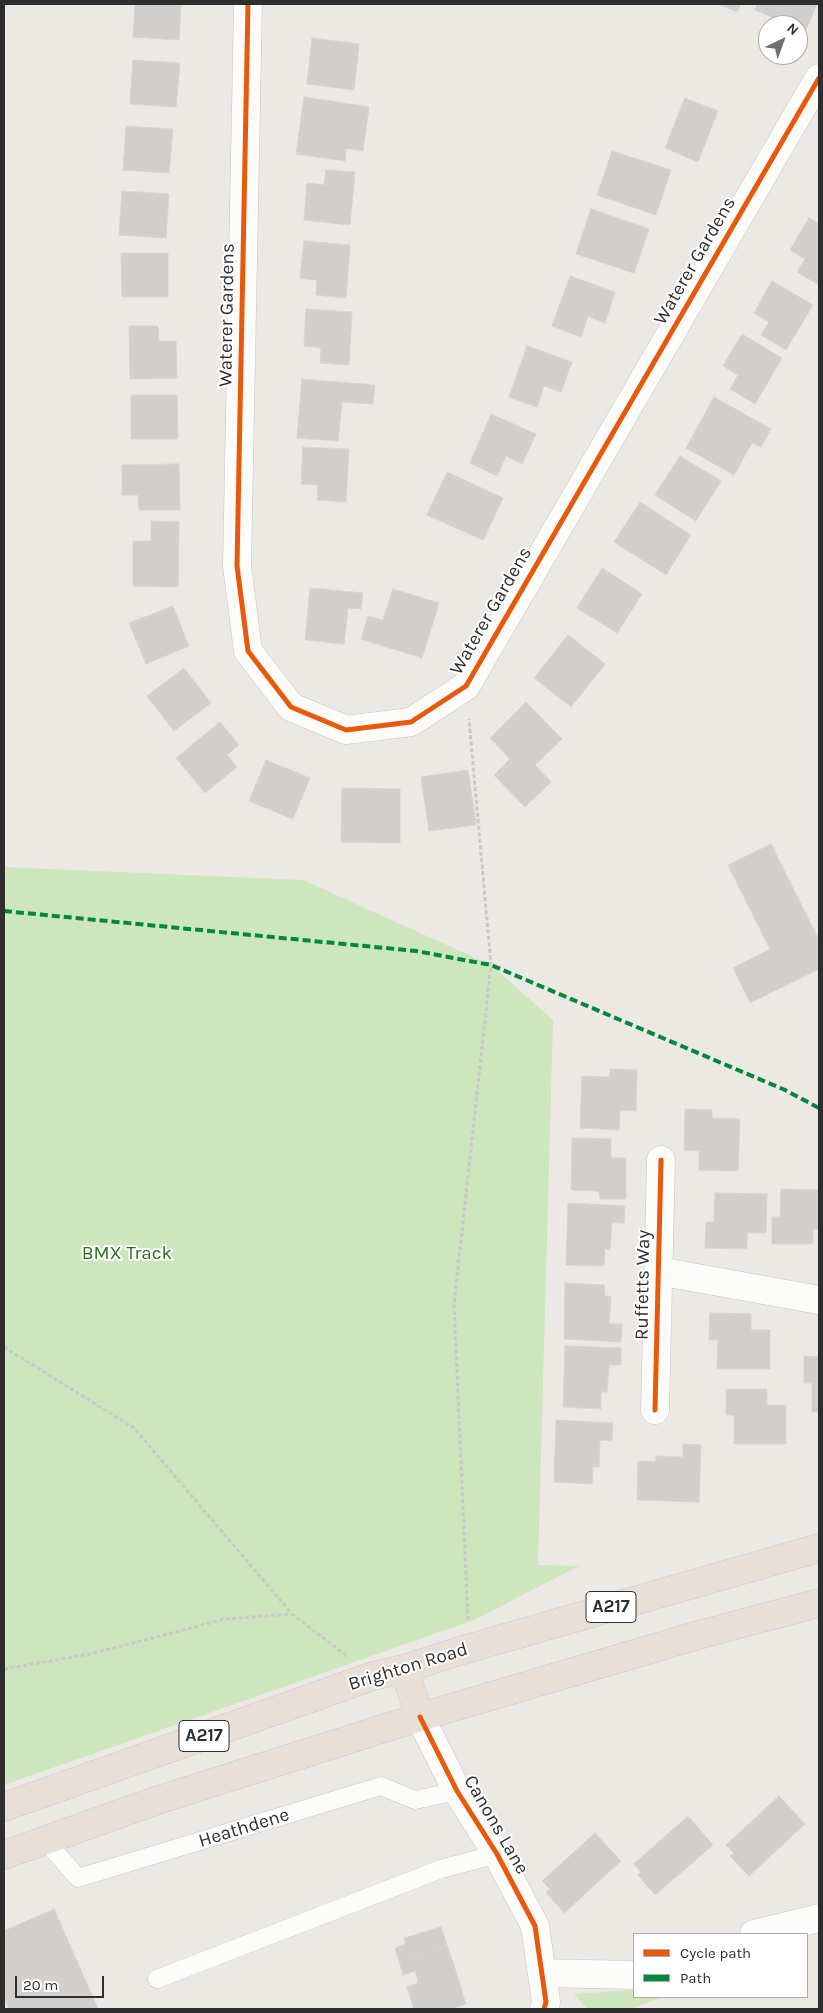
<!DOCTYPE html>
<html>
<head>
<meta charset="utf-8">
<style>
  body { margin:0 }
  #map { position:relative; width:823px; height:2013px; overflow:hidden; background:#ece8e4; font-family:Karla,sans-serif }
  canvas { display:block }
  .frame { position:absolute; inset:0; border:5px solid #2e2e2e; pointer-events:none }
  .legend { position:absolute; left:633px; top:1933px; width:175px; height:65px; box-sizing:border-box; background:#fff; border:1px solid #ababab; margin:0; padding:6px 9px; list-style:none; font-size:15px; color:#2e2e2e }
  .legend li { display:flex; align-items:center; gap:10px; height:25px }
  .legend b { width:25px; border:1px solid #ababab }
  .north { position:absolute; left:758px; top:15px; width:50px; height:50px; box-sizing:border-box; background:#fff; border:1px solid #ababab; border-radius:50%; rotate:42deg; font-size:14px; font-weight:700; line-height:20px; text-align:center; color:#2e2e2e }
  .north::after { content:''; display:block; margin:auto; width:18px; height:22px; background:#706f6e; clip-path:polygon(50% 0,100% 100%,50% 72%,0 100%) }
  .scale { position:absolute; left:15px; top:1976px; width:89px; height:22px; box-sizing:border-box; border:2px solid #2e2e2e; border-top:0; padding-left:6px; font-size:15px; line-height:18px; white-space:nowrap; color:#2e2e2e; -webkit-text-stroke:4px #fff; paint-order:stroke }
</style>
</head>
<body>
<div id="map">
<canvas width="823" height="2013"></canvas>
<div class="frame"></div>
<ul class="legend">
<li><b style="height:6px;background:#e8590c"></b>Cycle path</li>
<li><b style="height:6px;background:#00873e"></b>Path</li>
</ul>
<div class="north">N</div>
<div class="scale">20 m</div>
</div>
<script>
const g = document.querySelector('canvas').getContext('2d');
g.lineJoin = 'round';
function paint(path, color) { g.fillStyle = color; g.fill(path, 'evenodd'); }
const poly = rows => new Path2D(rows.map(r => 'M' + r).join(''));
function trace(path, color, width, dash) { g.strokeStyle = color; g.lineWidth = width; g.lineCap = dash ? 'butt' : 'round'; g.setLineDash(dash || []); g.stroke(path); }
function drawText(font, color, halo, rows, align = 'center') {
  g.font = font + ' Karla,sans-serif'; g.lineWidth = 4; g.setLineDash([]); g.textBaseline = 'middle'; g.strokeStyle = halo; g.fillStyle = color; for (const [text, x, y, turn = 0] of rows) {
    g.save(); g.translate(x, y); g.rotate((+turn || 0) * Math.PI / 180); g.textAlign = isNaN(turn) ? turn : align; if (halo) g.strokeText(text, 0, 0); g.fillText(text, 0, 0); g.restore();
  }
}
paint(poly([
  [4,867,303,880,491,965,553,1020,538,1565,579,1566,474,1620,4,1785],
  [634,1990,634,1997,663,1997,631,2009,587,2009,574,1994]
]), '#cee6be');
const building = poly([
  [135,4,181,4,179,40,133,37,135,4],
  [719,4,741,4,737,12,719,4],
  [757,4,817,4,805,32,798,29,798,25,790,25,755,10,757,4],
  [312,38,359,44,354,90,307,84,312,38],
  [133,60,180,63,176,107,130,104,133,60],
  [304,97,369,107,363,151,346,148,345,161,296,154,304,97],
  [685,98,718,111,698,162,665,148,685,98],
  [126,126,173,129,169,173,123,170,126,126],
  [612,151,671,170,656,215,597,195,612,151],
  [326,170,355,172,350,225,304,220,307,183,324,185,326,170],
  [122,191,169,194,166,238,119,235,122,191],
  [591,209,649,229,634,273,576,254,591,209],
  [809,218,819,224,819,285,797,272,805,259,790,250,809,218],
  [304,241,350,245,346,298,316,295,317,280,300,278,304,241],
  [121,253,168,253,168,297,122,297,121,253],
  [570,276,615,292,605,323,588,316,581,337,552,326,570,276],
  [772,281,813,305,786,350,761,335,769,322,754,313,772,281],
  [306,309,352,312,349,365,320,363,321,348,304,346,306,309],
  [129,326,158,326,159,341,176,341,177,378,130,379,129,326],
  [742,334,782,358,755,404,730,389,738,375,723,366,742,334],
  [527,346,572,362,561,392,544,386,537,407,509,397,527,346],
  [302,379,375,385,373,404,342,402,338,441,297,438,302,379],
  [131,395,177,395,178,439,131,439,131,395],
  [714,397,771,429,761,447,752,443,734,475,686,448,714,397],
  [491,414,536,434,522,464,506,456,497,476,470,463,491,414],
  [303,447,349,449,346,502,317,500,318,485,301,484,303,447],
  [680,456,721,481,696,521,655,495,680,456],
  [179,464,180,510,139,510,138,495,122,495,122,465,179,464],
  [447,472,503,498,483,540,427,515,447,472],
  [640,502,691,535,666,575,614,542,640,502],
  [151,521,179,522,178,587,133,586,133,541,151,541,151,521],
  [602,568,642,594,617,633,577,608,602,568],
  [310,588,363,593,361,609,348,608,344,644,305,640,310,588],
  [393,589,439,603,422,658,361,639,368,616,383,620,393,589],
  [173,606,189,646,146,664,129,623,173,606],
  [568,635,605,664,571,707,534,678,568,635],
  [184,668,211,703,174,731,147,696,184,668],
  [526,702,562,739,535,765,551,782,525,807,494,775,510,759,490,738,526,702],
  [220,722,239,745,227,755,237,767,205,793,176,758,220,722],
  [266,760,310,778,293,819,249,801,266,760],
  [468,770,476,825,429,831,421,777,468,770],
  [342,788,400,789,400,843,341,842,342,788],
  [771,844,819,940,819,969,750,1003,733,968,770,949,728,865,771,844],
  [610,1069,637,1070,636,1111,620,1110,619,1130,580,1128,582,1076,610,1077,610,1069],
  [685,1109,712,1110,712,1118,740,1119,738,1171,699,1170,699,1151,684,1150,685,1109],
  [572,1138,611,1139,611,1158,626,1158,626,1199,600,1199,599,1191,571,1190,572,1138],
  [781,1189,819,1190,819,1229,813,1229,813,1244,772,1244,772,1217,780,1217,781,1189],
  [715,1193,767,1194,766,1233,747,1233,747,1249,705,1248,706,1222,714,1222,715,1193],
  [568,1203,625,1206,624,1223,612,1222,610,1250,605,1249,604,1266,566,1265,568,1203],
  [565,1283,604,1285,605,1296,611,1297,609,1324,622,1324,621,1342,564,1339,565,1283],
  [710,1313,751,1314,751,1330,770,1330,770,1369,717,1369,718,1340,709,1340,710,1313],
  [565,1346,621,1348,621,1365,609,1365,607,1392,601,1392,601,1409,563,1407,565,1346],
  [804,1356,819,1357,819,1412,812,1412,812,1383,804,1383,804,1356],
  [726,1389,767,1389,767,1405,786,1405,786,1444,734,1444,734,1415,726,1415,726,1389],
  [556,1420,613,1423,612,1441,600,1440,599,1467,593,1467,592,1484,554,1482,556,1420],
  [683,1444,701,1445,699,1502,637,1500,638,1461,656,1462,656,1456,683,1457,683,1444],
  [779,1796,805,1824,749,1876,730,1856,734,1853,726,1845,779,1796],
  [688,1816,713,1845,655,1895,638,1875,641,1872,634,1864,688,1816],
  [595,1833,621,1861,564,1913,546,1892,550,1889,542,1881,595,1833],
  [54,1909,98,2009,9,2009,4,1998,4,1931,54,1909],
  [441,1927,447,1945,399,1961,395,1948,406,1944,404,1938,441,1927],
  [447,1945,454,1965,417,1977,415,1971,403,1975,399,1961,447,1945],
  [454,1965,460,1985,411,2000,407,1987,418,1983,417,1977,454,1965],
  [460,1985,466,2004,451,2009,414,2009,411,2000,460,1985]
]);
paint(building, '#d1cecb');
trace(building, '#d7d4d0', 1);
const lane = poly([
  [45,1840,78,1878,381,1786,415,1800,457,1791],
  [157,1979,441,1869,497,1854]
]);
const street = poly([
  [248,4,237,566,248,651,291,707,346,730,411,722,466,686,819,78],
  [658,1271,819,1300],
  [655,1410,661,1160],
  [420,1717,457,1791,497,1854,535,1926,546,2002,544,2009],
  [754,1934,819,1918],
  [542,1973,634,1975]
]);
const highway = poly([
  [404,1669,420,1717],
  [4,1807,373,1676,404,1669,456,1652,819,1548],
  [4,1855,158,1800,420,1717,702,1634,819,1603]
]);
trace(lane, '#c5c4c5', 19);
trace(street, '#c5c4c5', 29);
trace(highway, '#c6c5c4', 29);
trace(poly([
  [4,1347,134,1428,292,1614,347,1656],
  [468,1620,454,1305,491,965,469,719],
  [4,1669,91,1654,225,1619,291,1614]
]), '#c9c9c8', 3, [4, 2.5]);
trace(lane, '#fcfcfb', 18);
trace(street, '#fcfcfb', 28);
trace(highway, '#eadfd6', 28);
trace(poly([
  [4,911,416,951,491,965,785,1090,819,1108]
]), '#00873e', 4, [8, 4]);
trace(poly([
  [248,4,237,566,248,651,291,707,346,730,411,722,466,686,819,78],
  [655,1410,661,1160],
  [420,1717,457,1791,497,1854,535,1926,546,2002,544,2009]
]), '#e8590c', 5);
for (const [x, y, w] of [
  [611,1607,50],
  [204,1736,50]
]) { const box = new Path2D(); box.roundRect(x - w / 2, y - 15.5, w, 31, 4); g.fillStyle = '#fff'; g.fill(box); trace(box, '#2e2e2e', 1); }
drawText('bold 18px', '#2e2e2e', null, [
  ["A217",611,1607],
  ["A217",204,1736]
]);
drawText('19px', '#2e2e2e', '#fff', [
  ["Waterer Gardens",695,261,-60],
  ["Waterer Gardens",227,315,-89],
  ["Waterer Gardens",491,611,-60],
  ["Ruffetts Way",643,1285,-89],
  ["Brighton Road",408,1667,-17],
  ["Canons Lane",496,1825,60],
  ["Heathdene",244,1828,-17]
]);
drawText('19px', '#2c6e1b', '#fff', [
  ["BMX Track",127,1254]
]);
</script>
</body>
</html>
